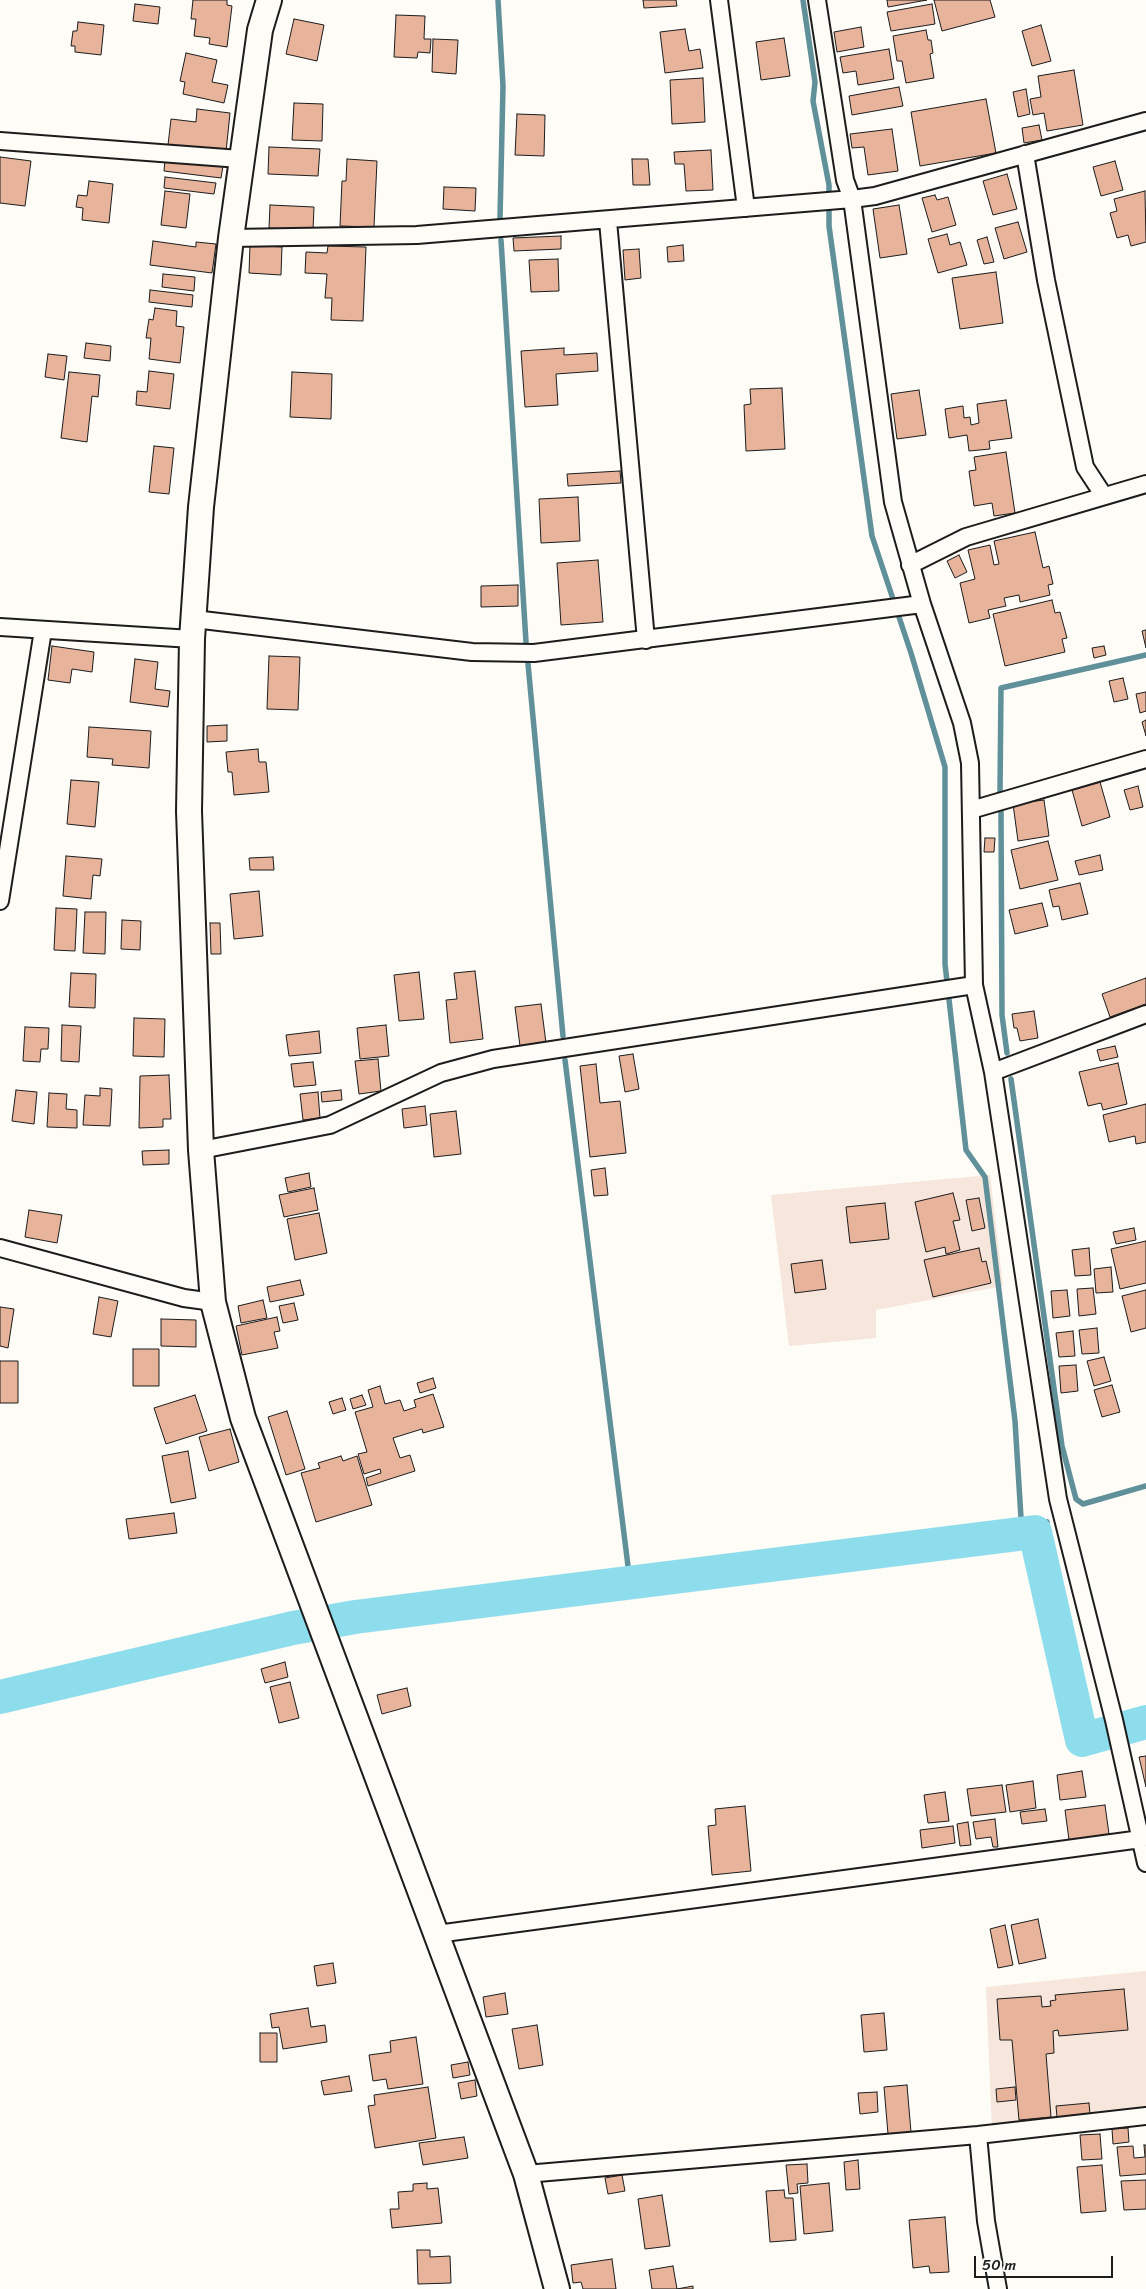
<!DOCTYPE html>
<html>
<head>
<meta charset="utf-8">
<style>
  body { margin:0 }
  #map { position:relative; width:1146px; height:2289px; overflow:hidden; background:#fdfcf7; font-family:Sriracha,sans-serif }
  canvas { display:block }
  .scale { position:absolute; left:974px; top:2256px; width:139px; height:22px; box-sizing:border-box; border:2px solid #1c1c1c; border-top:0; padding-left:6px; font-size:15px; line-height:18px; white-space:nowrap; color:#1c1c1c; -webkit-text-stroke:4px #fdfcf7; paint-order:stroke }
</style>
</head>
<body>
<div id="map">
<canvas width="1146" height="2289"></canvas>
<div class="scale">50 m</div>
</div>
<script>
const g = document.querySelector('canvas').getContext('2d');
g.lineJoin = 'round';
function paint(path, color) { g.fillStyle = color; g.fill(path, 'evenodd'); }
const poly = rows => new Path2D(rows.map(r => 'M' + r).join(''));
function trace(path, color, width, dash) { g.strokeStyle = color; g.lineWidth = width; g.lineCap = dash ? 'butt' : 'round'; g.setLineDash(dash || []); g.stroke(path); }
paint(poly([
  [990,1175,1003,1286,876,1310,876,1338,789,1346,771,1195],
  [1146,1971,1146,2112,992,2128,986,1987]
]), '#f6e6db');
trace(poly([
  [498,0,503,86,500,218],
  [803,0,815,82,813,101,829,185,829,226,872,536,911,653,945,767,945,964,966,1150,985,1177,1015,1421,1022,1534],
  [501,240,526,642],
  [528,664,563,1036],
  [1000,792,1001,688,1146,655],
  [1001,811,1002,1015,1007,1053],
  [565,1060,630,1582],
  [1011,1079,1062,1446,1076,1499,1083,1504,1146,1486],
  [1035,1532,1047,1522]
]), '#609099', 5.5);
trace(poly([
  [0,1697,293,1628,355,1617,1035,1532,1082,1740,1146,1722]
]), '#8eddec', 34);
const building = poly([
  [193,0,227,0,227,5,232,6,227,47,209,44,210,38,194,36,196,19,191,19,193,0],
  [643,0,676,0,677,6,644,8,643,0],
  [887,0,927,0,888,7,887,0],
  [934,0,990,0,995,17,942,31,934,0],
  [135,4,160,7,158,24,133,21,135,4],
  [932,4,935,24,891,31,887,12,932,4],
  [396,15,425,16,424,39,431,39,430,53,418,52,417,58,394,57,396,15],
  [294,19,324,25,317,61,286,54,294,19],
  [78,22,104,25,101,55,75,52,75,46,71,46,73,31,77,31,78,22],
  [1041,25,1051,61,1032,66,1022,31,1041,25],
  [861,27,864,47,837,52,834,32,861,27],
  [685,29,689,51,700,49,703,68,665,73,660,32,685,29],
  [926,30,928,40,931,40,933,53,930,54,934,78,906,83,902,61,897,61,893,36,926,30],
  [784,38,790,76,761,80,756,42,784,38],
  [433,39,458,40,456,74,432,72,433,39],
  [889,49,894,79,858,85,856,71,843,73,840,57,889,49],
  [186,53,217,60,212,82,228,85,224,103,183,94,185,82,180,81,186,53],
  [1074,70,1083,125,1047,131,1044,113,1033,115,1030,99,1041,97,1038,76,1074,70],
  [703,78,705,122,672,124,670,80,703,78],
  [899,87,903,106,852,115,849,96,899,87],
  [1026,89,1030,114,1018,117,1013,92,1026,89],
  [986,99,996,153,920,166,911,112,986,99],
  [294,103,323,104,322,141,292,140,294,103],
  [197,109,230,113,226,152,168,145,171,119,196,122,197,109],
  [517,114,545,115,544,156,515,155,517,114],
  [1039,125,1042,140,1024,143,1022,128,1039,125],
  [892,129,898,171,868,175,864,147,852,148,850,134,892,129],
  [269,147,320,149,318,176,268,174,269,147],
  [711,150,713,190,686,191,684,164,675,164,674,152,711,150],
  [0,157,31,161,25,206,0,203,0,157],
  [165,159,223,166,221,178,164,171,165,159],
  [347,159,377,161,374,227,340,226,342,181,346,181,347,159],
  [632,159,648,159,650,185,633,185,632,159],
  [1115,161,1123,190,1101,196,1093,167,1115,161],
  [1007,174,1017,209,993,215,983,181,1007,174],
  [165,177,216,183,214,194,164,188,165,177],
  [89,181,113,184,109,223,82,220,83,208,76,207,78,195,87,196,89,181],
  [444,187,476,188,475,211,443,209,444,187],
  [165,191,190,194,186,228,161,225,165,191],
  [1145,191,1146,242,1131,246,1128,235,1117,238,1110,213,1117,211,1114,199,1145,191],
  [935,195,937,200,948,197,956,225,932,232,922,198,935,195],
  [270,205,314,207,313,230,269,228,270,205],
  [899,205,907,254,880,258,873,209,899,205],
  [1018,222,1027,252,1004,259,995,228,1018,222],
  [947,234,950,245,960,242,967,265,938,273,928,239,947,234],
  [561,236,561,249,514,251,513,238,561,236],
  [987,237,994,262,984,264,977,240,987,237],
  [153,241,196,247,196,242,216,244,212,273,150,265,153,241],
  [250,245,282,247,281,275,249,273,250,245],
  [683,245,684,261,668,262,667,247,683,245],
  [328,246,366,247,363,321,331,320,332,298,325,298,327,274,305,273,306,252,327,253,328,246],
  [639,249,641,278,625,280,623,250,639,249],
  [558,259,559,291,531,292,529,260,558,259],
  [996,272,1003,323,960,329,952,278,996,272],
  [163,274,195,277,194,291,162,287,163,274],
  [150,290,193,295,192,307,149,302,150,290],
  [155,308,177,311,176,326,184,327,180,363,149,359,151,338,146,338,149,319,153,320,155,308],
  [86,343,111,346,110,361,84,358,86,343],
  [564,348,564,355,597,353,598,371,556,374,558,405,525,407,521,351,564,348],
  [48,354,67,356,64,380,45,377,48,354],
  [149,371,174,374,170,409,136,405,137,391,147,392,149,371],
  [69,372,100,375,98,397,92,396,87,442,61,438,69,372],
  [292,372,332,374,331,419,290,417,292,372],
  [782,388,785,449,746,451,744,405,751,404,750,389,782,388],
  [919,390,926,435,897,439,891,394,919,390],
  [1006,400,1012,438,989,441,990,449,969,451,967,435,949,438,945,409,963,406,964,418,970,417,971,425,979,423,977,404,1006,400],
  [154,446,174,448,169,494,149,492,154,446],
  [1006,452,1015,513,994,516,992,503,974,506,969,471,976,470,974,457,1006,452],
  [620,471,621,483,568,486,567,474,620,471],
  [578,497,580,541,541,543,539,499,578,497],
  [1035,532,1043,568,1049,566,1053,584,1048,585,1050,595,1020,602,1019,595,1004,598,1006,606,988,610,990,618,969,623,960,583,975,579,968,550,990,545,994,565,999,564,994,541,1035,532],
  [959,555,967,572,955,578,947,561,959,555],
  [598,560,603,622,561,625,557,563,598,560],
  [518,585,518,606,481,607,481,586,518,585],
  [1052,600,1055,613,1060,612,1067,638,1062,639,1065,652,1005,666,993,614,1052,600],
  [1146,630,1146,648,1142,631,1146,630],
  [52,646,94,652,92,672,72,669,70,683,48,680,52,646],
  [1104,646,1106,655,1094,658,1092,648,1104,646],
  [269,656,300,657,298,710,267,709,269,656],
  [135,659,158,662,155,689,170,691,168,707,130,702,135,659],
  [1123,678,1128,699,1114,702,1109,681,1123,678],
  [1146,692,1146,711,1140,713,1136,694,1146,692],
  [1146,720,1146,736,1142,722,1146,720],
  [227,725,227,741,207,742,207,726,227,725],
  [89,727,151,731,149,768,112,765,113,759,87,757,89,727],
  [258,749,259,762,266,762,269,792,234,795,232,772,228,772,226,752,258,749],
  [71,780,99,782,95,827,67,824,71,780],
  [1100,782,1110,817,1082,826,1072,790,1100,782],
  [1138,786,1143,807,1130,810,1124,790,1138,786],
  [1044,800,1049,836,1018,841,1013,804,1044,800],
  [985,838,995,838,994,852,984,852,985,838],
  [1048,841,1058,880,1020,889,1011,850,1048,841],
  [1100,855,1103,870,1079,875,1075,861,1100,855],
  [66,856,102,859,100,876,93,875,91,899,63,896,66,856],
  [273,857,274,870,250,870,249,858,273,857],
  [1080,883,1088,914,1062,920,1059,906,1053,907,1049,890,1080,883],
  [259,891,263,936,234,939,230,894,259,891],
  [1042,903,1048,926,1015,934,1009,910,1042,903],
  [56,908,77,909,75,951,54,950,56,908],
  [85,912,106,912,105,954,83,953,85,912],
  [122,920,141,921,140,950,121,949,122,920],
  [210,923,220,923,221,954,211,954,210,923],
  [475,971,483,1039,450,1043,446,1000,457,999,454,973,475,971],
  [419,972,424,1019,399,1021,394,975,419,972],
  [71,973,96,974,95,1008,69,1007,71,973],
  [1146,978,1146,1004,1110,1017,1102,994,1146,978],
  [541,1004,546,1043,520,1046,515,1007,541,1004],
  [1034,1011,1038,1038,1020,1041,1017,1028,1014,1028,1012,1014,1034,1011],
  [134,1018,165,1019,164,1057,133,1056,134,1018],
  [62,1025,81,1026,79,1062,61,1061,62,1025],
  [386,1025,389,1056,360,1059,357,1028,386,1025],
  [25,1027,49,1028,48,1049,41,1049,40,1062,23,1061,25,1027],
  [319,1031,321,1053,289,1056,286,1035,319,1031],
  [1115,1046,1118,1057,1100,1061,1097,1050,1115,1046],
  [633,1054,639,1089,625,1092,619,1056,633,1054],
  [378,1059,381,1091,359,1094,355,1061,378,1059],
  [313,1062,316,1085,294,1087,291,1064,313,1062],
  [1118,1063,1127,1104,1103,1110,1101,1103,1088,1106,1079,1072,1118,1063],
  [596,1064,600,1103,620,1101,626,1153,590,1157,580,1066,596,1064],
  [169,1075,171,1119,163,1119,163,1127,139,1128,140,1076,169,1075],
  [100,1088,112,1089,110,1126,83,1125,85,1095,100,1096,100,1088],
  [16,1090,37,1092,34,1124,12,1121,16,1090],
  [341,1090,342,1100,322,1102,321,1092,341,1090],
  [318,1092,320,1118,303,1120,300,1094,318,1092],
  [49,1093,67,1094,66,1109,77,1110,77,1128,47,1127,49,1093],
  [1146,1104,1146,1142,1136,1144,1135,1136,1109,1142,1103,1115,1146,1104],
  [425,1106,427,1125,404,1128,402,1109,425,1106],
  [456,1111,461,1154,434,1157,430,1114,456,1111],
  [169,1150,169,1164,143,1165,142,1151,169,1150],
  [605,1168,608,1195,594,1196,591,1170,605,1168],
  [309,1173,311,1187,288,1192,285,1178,309,1173],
  [314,1188,318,1210,284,1217,279,1195,314,1188],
  [953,1193,960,1220,953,1221,960,1250,946,1254,945,1247,926,1252,915,1202,953,1193],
  [979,1198,985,1228,972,1231,966,1200,979,1198],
  [885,1203,889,1239,850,1243,846,1207,885,1203],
  [29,1210,62,1215,57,1243,25,1237,29,1210],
  [319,1213,327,1253,295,1260,287,1219,319,1213],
  [1134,1228,1136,1240,1116,1244,1113,1232,1134,1228],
  [1146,1241,1146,1283,1120,1289,1111,1249,1146,1241],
  [979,1248,982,1262,986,1261,991,1283,933,1297,924,1260,979,1248],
  [1089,1248,1091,1275,1075,1276,1072,1250,1089,1248],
  [822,1260,826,1289,795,1293,791,1264,822,1260],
  [1111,1267,1113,1292,1096,1293,1094,1269,1111,1267],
  [300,1280,304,1295,270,1302,267,1287,300,1280],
  [1093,1288,1096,1314,1079,1316,1077,1289,1093,1288],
  [1067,1290,1070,1316,1053,1318,1051,1291,1067,1290],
  [1146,1290,1146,1328,1131,1332,1122,1296,1146,1290],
  [99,1297,118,1301,111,1337,93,1334,99,1297],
  [263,1300,267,1318,241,1323,238,1306,263,1300],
  [294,1303,298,1320,283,1323,279,1306,294,1303],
  [0,1307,14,1309,8,1348,0,1346,0,1307],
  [277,1317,280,1331,274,1332,278,1348,242,1355,236,1326,277,1317],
  [161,1319,196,1320,196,1347,161,1346,161,1319],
  [1097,1328,1099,1353,1082,1354,1079,1330,1097,1328],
  [1073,1331,1075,1356,1059,1357,1056,1333,1073,1331],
  [133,1349,159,1349,159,1386,133,1386,133,1349],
  [1104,1357,1111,1381,1094,1386,1087,1361,1104,1357],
  [0,1361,18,1361,18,1403,0,1403,0,1361],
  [1076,1365,1078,1391,1061,1393,1059,1366,1076,1365],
  [433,1378,436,1388,420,1393,417,1383,433,1378],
  [1112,1385,1120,1412,1102,1417,1094,1390,1112,1385],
  [380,1386,385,1404,400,1400,404,1411,416,1407,414,1400,433,1394,444,1427,423,1433,422,1429,393,1438,400,1458,410,1455,415,1471,368,1486,366,1478,381,1473,380,1469,364,1474,358,1454,367,1452,355,1412,373,1407,368,1390,380,1386],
  [195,1395,207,1431,166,1444,154,1408,195,1395],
  [362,1395,366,1405,353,1409,350,1399,362,1395],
  [342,1398,346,1410,333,1414,329,1402,342,1398],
  [287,1411,305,1469,286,1475,268,1417,287,1411],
  [230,1429,239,1462,209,1471,199,1437,230,1429],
  [188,1451,196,1498,171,1503,162,1456,188,1451],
  [341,1456,343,1461,357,1456,372,1505,316,1522,301,1473,320,1468,318,1463,341,1456],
  [174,1513,177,1533,129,1539,126,1519,174,1513],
  [285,1662,288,1677,265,1683,261,1669,285,1662],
  [290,1682,299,1718,279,1723,270,1687,290,1682],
  [407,1688,411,1706,382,1714,377,1695,407,1688],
  [1146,1756,1146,1787,1139,1757,1146,1756],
  [1082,1771,1086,1797,1060,1800,1057,1775,1082,1771],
  [1033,1781,1036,1808,1010,1812,1006,1785,1033,1781],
  [1002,1785,1006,1812,971,1816,967,1789,1002,1785],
  [945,1792,949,1821,928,1823,924,1795,945,1792],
  [1105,1805,1109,1834,1069,1840,1065,1810,1105,1805],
  [745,1806,751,1871,712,1875,708,1826,716,1825,715,1809,745,1806],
  [1045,1809,1047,1821,1022,1824,1020,1812,1045,1809],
  [995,1819,998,1847,993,1847,991,1837,976,1839,973,1822,995,1819],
  [968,1822,971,1845,960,1846,957,1824,968,1822],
  [953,1826,955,1843,922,1848,920,1830,953,1826],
  [1038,1919,1046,1958,1019,1964,1011,1925,1038,1919],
  [1005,1925,1013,1965,998,1968,990,1929,1005,1925],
  [333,1963,336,1983,317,1986,314,1966,333,1963],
  [1124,1989,1128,2030,1059,2036,1058,2030,1053,2031,1054,2053,1046,2054,1051,2117,1019,2120,1012,2040,1000,2040,997,1999,1041,1996,1042,2007,1051,2006,1050,2001,1056,2000,1055,1995,1124,1989],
  [505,1993,508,2014,486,2017,483,1997,505,1993],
  [308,2008,311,2027,325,2025,327,2042,283,2049,279,2027,272,2028,270,2014,308,2008],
  [884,2013,887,2050,864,2052,861,2015,884,2013],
  [537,2025,543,2065,519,2069,512,2029,537,2025],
  [260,2033,277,2033,277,2062,260,2062,260,2033],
  [416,2037,423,2084,388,2089,386,2079,373,2081,369,2055,391,2052,390,2041,416,2037],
  [468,2062,470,2075,453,2078,451,2065,468,2062],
  [349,2076,352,2091,324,2095,321,2081,349,2076],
  [475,2080,477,2096,461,2099,458,2083,475,2080],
  [907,2085,911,2132,888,2134,884,2087,907,2085],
  [428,2087,436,2138,375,2148,368,2106,375,2105,374,2095,428,2087],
  [1015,2087,1016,2100,997,2102,996,2089,1015,2087],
  [877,2092,878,2112,860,2114,858,2093,877,2092],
  [1089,2103,1090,2114,1057,2117,1056,2106,1089,2103],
  [1128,2128,1129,2142,1113,2144,1112,2129,1128,2128],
  [1100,2134,1102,2159,1082,2160,1080,2135,1100,2134],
  [464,2137,468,2158,423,2165,419,2143,464,2137],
  [1144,2145,1146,2145,1146,2174,1120,2176,1117,2147,1133,2146,1134,2158,1145,2157,1144,2145],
  [858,2160,860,2189,846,2190,844,2162,858,2160],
  [807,2164,808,2183,797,2184,798,2193,789,2194,786,2165,807,2164],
  [1102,2165,1106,2211,1081,2213,1077,2167,1102,2165],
  [622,2175,625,2191,608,2194,605,2178,622,2175],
  [1146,2180,1146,2209,1124,2210,1121,2181,1146,2180],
  [427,2183,427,2189,438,2188,442,2223,392,2228,390,2209,399,2209,398,2192,413,2191,413,2184,427,2183],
  [829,2183,833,2231,804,2234,800,2186,829,2183],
  [784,2190,785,2198,793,2198,796,2240,770,2242,766,2191,784,2190],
  [662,2195,670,2246,645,2249,638,2199,662,2195],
  [945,2217,949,2272,930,2273,929,2266,913,2268,909,2220,945,2217],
  [417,2250,430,2250,430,2257,450,2256,451,2283,418,2284,417,2250],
  [612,2259,616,2289,583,2289,581,2282,573,2283,571,2265,612,2259],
  [673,2266,677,2289,693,2286,693,2289,652,2289,649,2270,673,2266]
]);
paint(building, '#e7b39a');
trace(building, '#1c1c1c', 1);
const street = poly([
  [719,0,746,208],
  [817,0,845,180,852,199,893,502,922,604,962,723,970,763,974,985,993,1072,1058,1499,1114,1720,1146,1863],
  [0,141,240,159],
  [1025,154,1046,280,1085,467,1104,496],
  [608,221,646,640],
  [231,238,417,235,852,199,875,196,1146,121],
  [910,565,966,537,1146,484],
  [194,619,472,652,534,653,922,604],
  [0,627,192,639],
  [971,810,1146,759],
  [0,901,43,630],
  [993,1072,1146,1014],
  [201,1150,330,1125,441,1073,493,1059,974,985],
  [0,1248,184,1298,213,1302],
  [437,1934,1141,1839],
  [978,2135,986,2221,998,2289],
  [526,2174,978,2135,1146,2116]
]);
const secondary = poly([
  [269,0,260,30,231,238,201,507,192,639,189,811,201,1150,213,1302,243,1418,526,2174,557,2289]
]);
trace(street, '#1c1c1c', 20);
trace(secondary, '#1c1c1c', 28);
trace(street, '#fdfcf7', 16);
trace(secondary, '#fdfcf7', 24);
</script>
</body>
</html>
